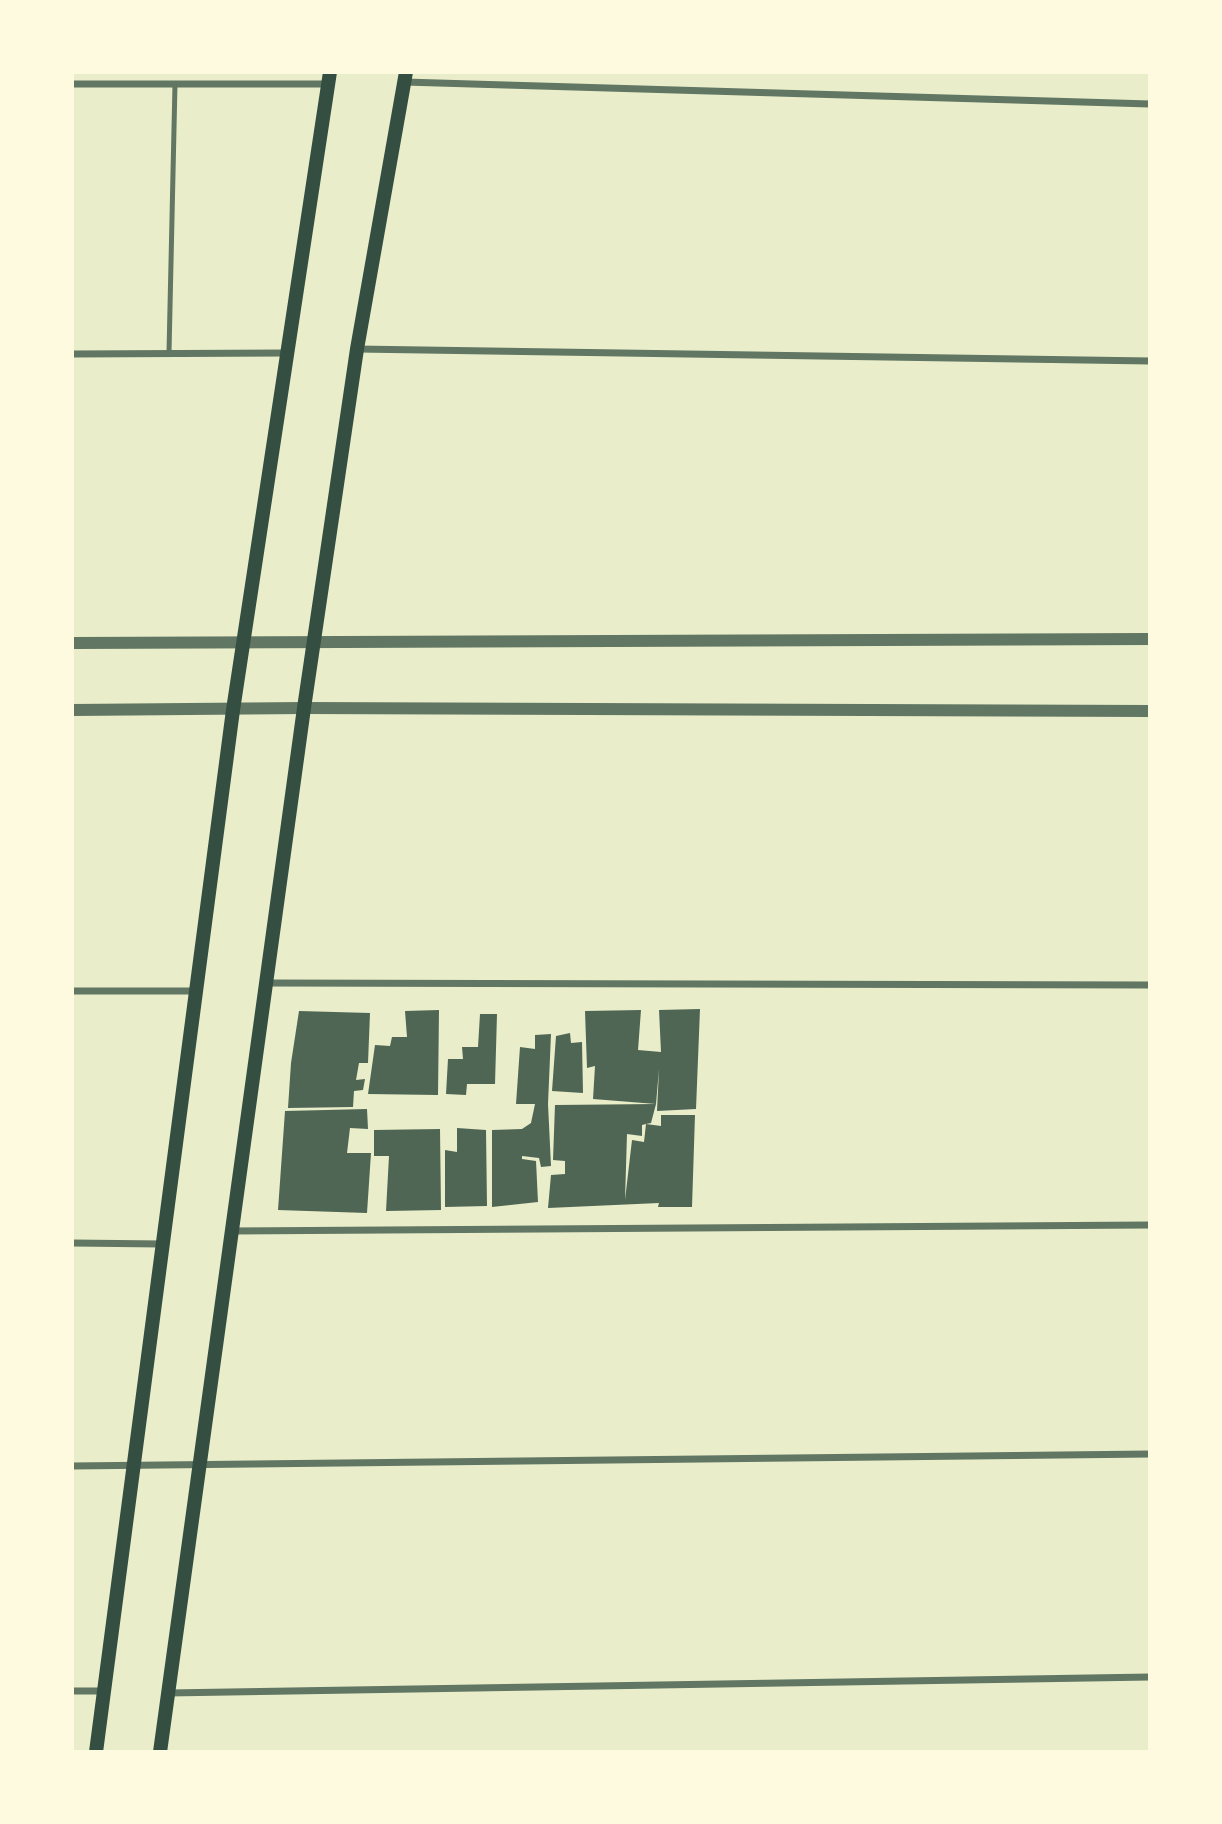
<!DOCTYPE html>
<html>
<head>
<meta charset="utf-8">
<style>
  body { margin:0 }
  #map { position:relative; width:1222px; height:1824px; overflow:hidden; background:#e9edc9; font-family:Karla,sans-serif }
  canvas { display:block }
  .frame { position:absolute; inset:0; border:74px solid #fefae0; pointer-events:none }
</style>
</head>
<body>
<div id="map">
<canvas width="1222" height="1824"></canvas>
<div class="frame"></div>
</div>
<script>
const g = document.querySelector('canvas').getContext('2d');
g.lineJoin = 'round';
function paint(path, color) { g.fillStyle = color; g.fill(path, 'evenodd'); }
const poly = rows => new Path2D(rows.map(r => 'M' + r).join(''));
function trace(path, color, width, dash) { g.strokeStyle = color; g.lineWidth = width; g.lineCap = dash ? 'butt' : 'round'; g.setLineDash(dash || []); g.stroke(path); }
paint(poly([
  [700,1009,696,1109,657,1111,659,1069,656,1104,651,1123,646,1124,661,1126,661,1115,695,1115,692,1207,658,1207,659,1203,548,1208,551,1175,565,1174,565,1161,553,1160,555,1105,656,1104,593,1099,595,1066,587,1068,585,1011,641,1010,638,1050,661,1052,659,1010],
  [646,1124,644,1142,632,1140,625,1200,627,1134,642,1136,642,1125],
  [439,1010,438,1095,368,1094,375,1045,390,1046,392,1037,407,1037,405,1011],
  [299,1011,370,1013,368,1063,359,1063,356,1080,365,1079,363,1090,354,1091,353,1107,288,1108,291,1063],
  [480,1014,497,1014,495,1084,467,1084,466,1095,446,1094,448,1059,463,1059,462,1047,478,1047],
  [570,1033,571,1043,582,1042,583,1093,552,1091,556,1036],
  [551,1034,548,1104,551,1166,541,1167,539,1158,522,1156,522,1159,536,1161,538,1202,492,1207,492,1130,522,1129,531,1123,535,1104,516,1104,520,1047,535,1049,535,1035],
  [367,1109,368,1129,350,1128,347,1153,371,1153,367,1213,278,1210,285,1111],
  [457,1128,486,1130,487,1206,445,1207,445,1150,457,1152],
  [440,1129,441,1210,386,1211,389,1156,374,1156,374,1130]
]), '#4f6655');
trace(poly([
  [169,352,175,84]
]), '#617663', 5);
trace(poly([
  [404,82,1150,104],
  [72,84,327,84],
  [357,349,1150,361],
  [72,354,286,353],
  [266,983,1150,985],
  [72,991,196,991],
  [232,1231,1150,1225],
  [72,1243,162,1244],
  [72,1466,1150,1454],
  [72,1691,104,1691],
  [168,1693,1150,1677]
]), '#617663', 7);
trace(poly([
  [72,643,1150,639],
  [72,710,304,708,1150,711]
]), '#617663', 12);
trace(poly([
  [96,1752,233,710,330,72],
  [160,1752,304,708,357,349,406,72]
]), '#344e41', 14);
</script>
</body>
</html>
